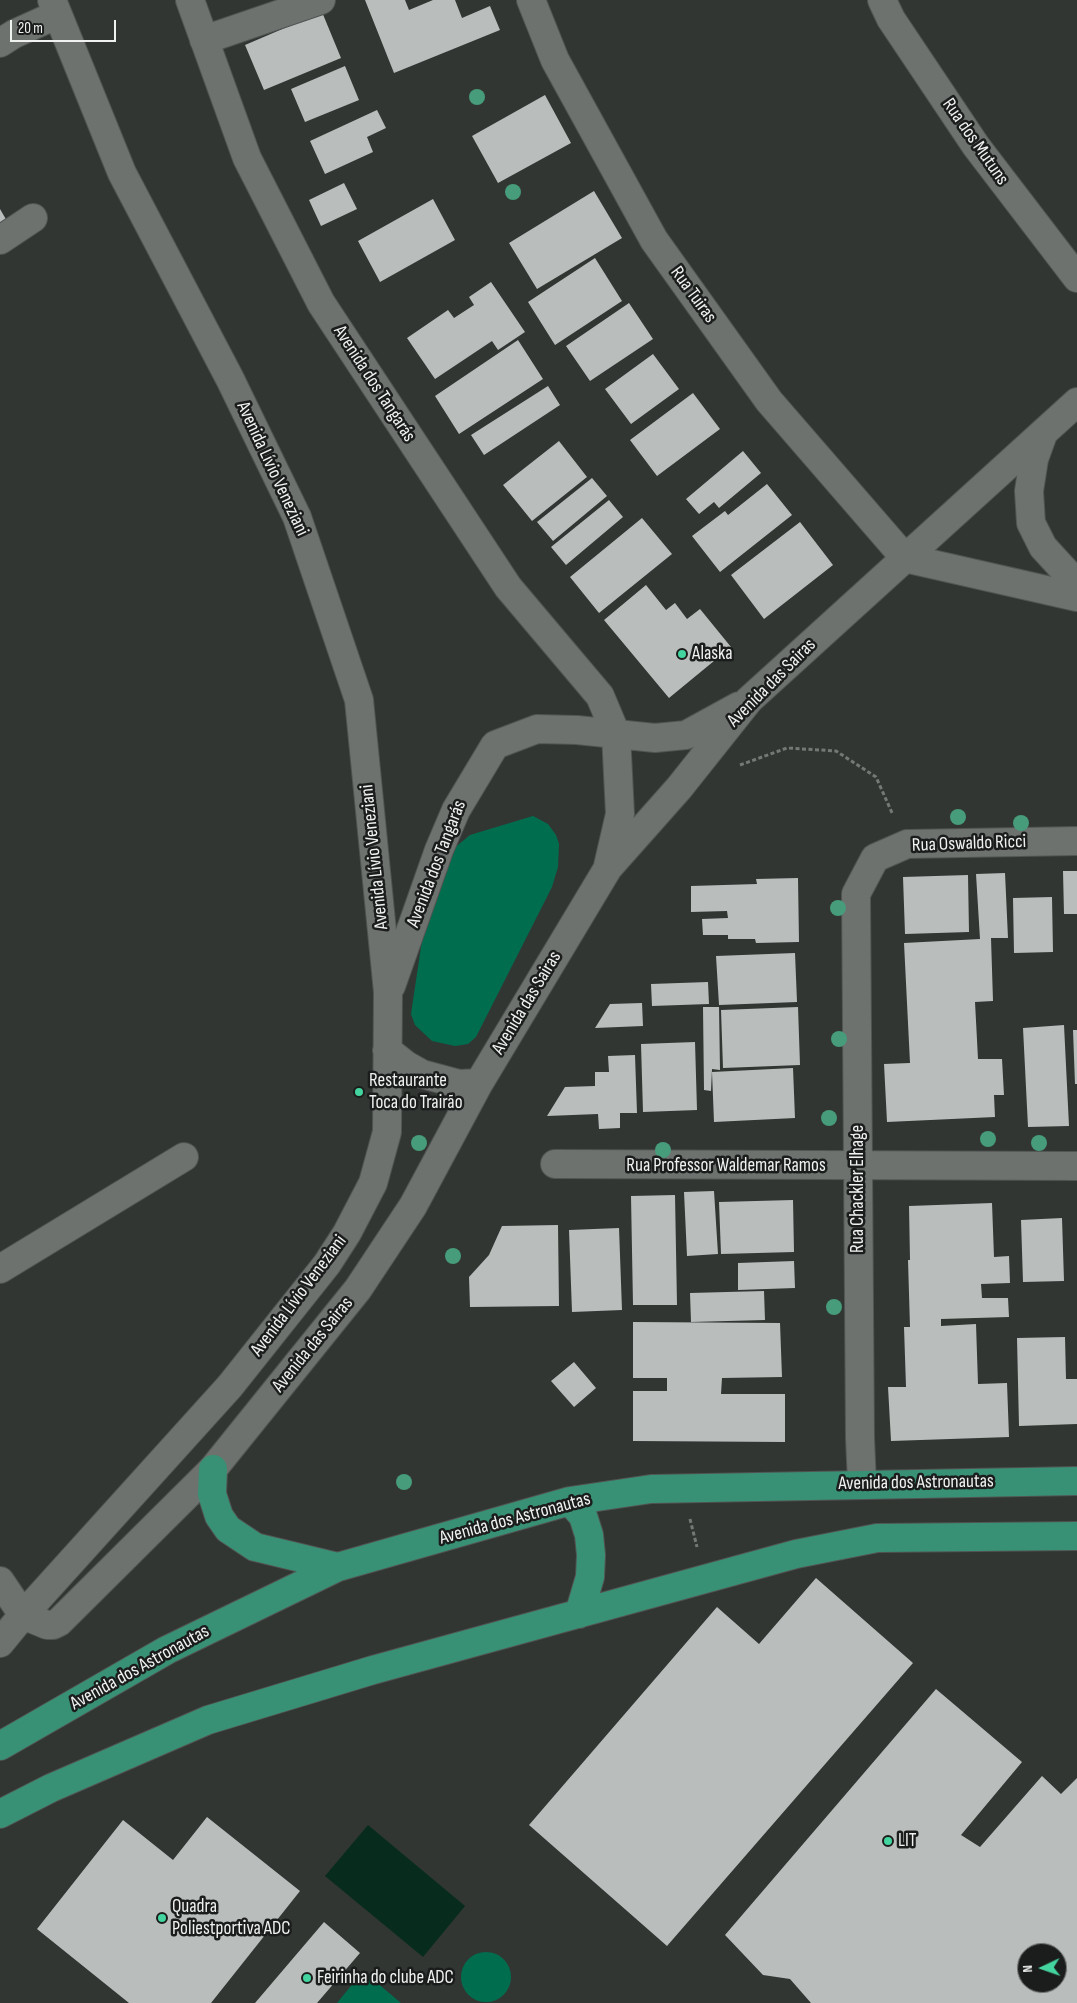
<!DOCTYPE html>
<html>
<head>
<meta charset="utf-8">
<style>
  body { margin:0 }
  #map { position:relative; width:1077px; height:2003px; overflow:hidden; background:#313633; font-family:"Sofia Sans Condensed",sans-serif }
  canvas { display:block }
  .north { position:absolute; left:1017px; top:1943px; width:50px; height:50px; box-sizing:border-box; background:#1b1d1c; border:1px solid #707271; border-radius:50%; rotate:267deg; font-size:14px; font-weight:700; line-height:20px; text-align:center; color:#eff2f0 }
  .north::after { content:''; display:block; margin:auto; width:18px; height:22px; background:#44d49f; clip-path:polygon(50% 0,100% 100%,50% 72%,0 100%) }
  .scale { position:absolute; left:10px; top:20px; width:106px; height:22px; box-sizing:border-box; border:2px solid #eff2f0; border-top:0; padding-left:6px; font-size:15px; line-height:18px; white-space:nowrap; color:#eff2f0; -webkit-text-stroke:4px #1b1d1c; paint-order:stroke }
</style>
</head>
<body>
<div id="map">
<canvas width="1077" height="2003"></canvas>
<div class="north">N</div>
<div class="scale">20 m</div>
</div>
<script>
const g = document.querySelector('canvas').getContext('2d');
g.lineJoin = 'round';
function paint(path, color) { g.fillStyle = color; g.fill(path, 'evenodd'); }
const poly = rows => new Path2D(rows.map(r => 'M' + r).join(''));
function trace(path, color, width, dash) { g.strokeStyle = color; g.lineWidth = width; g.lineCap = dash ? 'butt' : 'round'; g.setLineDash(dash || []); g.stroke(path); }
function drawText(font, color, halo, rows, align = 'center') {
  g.font = font + ' "Sofia Sans Condensed",sans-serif'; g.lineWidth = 5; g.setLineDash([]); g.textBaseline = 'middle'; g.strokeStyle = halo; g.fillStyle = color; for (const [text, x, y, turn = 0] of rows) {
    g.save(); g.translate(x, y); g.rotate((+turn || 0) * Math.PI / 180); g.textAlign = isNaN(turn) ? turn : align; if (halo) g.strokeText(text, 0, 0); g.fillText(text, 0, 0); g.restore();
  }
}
paint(poly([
  [533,816,548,824,556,835,559,844,558,867,552,887,476,1037,468,1044,455,1046,432,1041,415,1025,411,1014,428,900,447,854,470,835],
  '461 1977a25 25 0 1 1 50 0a25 25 0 1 1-50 0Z',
  [363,1971,401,2003,337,2003]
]), '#006e4e');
paint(poly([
  [368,1825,465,1906,423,1957,325,1876]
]), '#072c1e');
paint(poly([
  [365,0,405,0,409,10,433,0,455,0,462,18,490,6,500,30,394,73],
  [322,12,341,58,264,90,245,45],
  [345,66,359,100,305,122,291,89],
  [545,95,571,143,498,183,472,136],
  [377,110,386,128,367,137,373,152,325,174,310,141],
  [344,183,357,209,321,226,309,200],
  [594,191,622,238,537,289,509,243],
  [433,199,455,240,380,282,358,241],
  [0,209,7,221,0,225],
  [595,258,622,301,555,345,528,302],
  [491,282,525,332,498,350,492,341,435,379,407,338,448,310,454,318,474,305,469,297],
  [629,303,653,339,590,381,566,346],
  [518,340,543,379,459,434,435,396],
  [653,354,679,389,631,424,605,389],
  [548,386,560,405,484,455,471,435],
  [693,393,720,429,657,476,630,440],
  [559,441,587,477,532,521,503,485],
  [743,451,761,473,719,508,714,502,699,514,686,499],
  [592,478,607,496,553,541,537,522],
  [767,484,792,515,720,572,692,536,725,511,728,515],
  [609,500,623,517,566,565,551,547],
  [642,518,672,554,599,613,570,577],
  [800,522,833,565,764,619,731,575],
  [646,585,666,610,675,603,687,619,700,609,731,647,669,698,604,620],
  [1063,871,1077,871,1077,914,1064,914],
  [1005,873,1008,938,991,938,993,1001,975,1002,978,1059,1002,1059,1004,1095,994,1095,995,1117,887,1122,884,1064,910,1063,904,943,980,939,976,874],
  [968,875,969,932,905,934,903,877],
  [798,878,799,942,756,943,755,939,728,939,728,935,703,935,702,919,728,918,727,911,691,912,691,886,757,884,756,879],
  [1052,897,1053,952,1014,953,1013,898],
  [795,953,797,1002,719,1005,716,956],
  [708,982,709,1004,652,1006,651,984],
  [642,1003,643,1026,595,1028,610,1004],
  [703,1007,719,1007,720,1070,712,1069,711,1091,704,1090],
  [798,1007,800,1065,723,1068,721,1010],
  [1064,1025,1069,1126,1028,1127,1023,1028],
  [1073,1030,1077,1030,1077,1084,1075,1084],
  [695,1042,697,1110,643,1112,641,1044],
  [635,1055,637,1113,620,1113,620,1128,599,1129,598,1114,547,1116,565,1087,595,1086,595,1072,609,1072,608,1056],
  [793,1068,795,1118,714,1122,712,1072],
  [714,1191,718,1254,687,1256,684,1192],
  [675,1195,677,1305,633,1305,631,1196],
  [793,1200,794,1252,721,1254,719,1202],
  [992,1203,994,1257,1009,1256,1010,1283,981,1284,982,1298,1008,1298,1009,1317,941,1319,941,1326,976,1324,978,1384,1007,1383,1009,1437,891,1441,888,1387,906,1387,904,1327,910,1327,908,1260,910,1260,909,1206],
  [1062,1218,1064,1281,1023,1282,1021,1220],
  [558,1225,559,1306,470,1307,469,1277,489,1255,502,1226],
  [619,1228,622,1310,572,1312,569,1230],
  [794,1261,795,1288,738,1290,738,1263],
  [764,1291,765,1320,691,1322,690,1293],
  [633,1322,780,1323,782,1377,722,1378,721,1394,785,1394,785,1442,633,1441,633,1391,667,1391,667,1378,633,1378],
  [1065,1337,1066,1379,1077,1379,1077,1424,1019,1426,1017,1338],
  [574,1362,596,1388,574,1407,551,1381],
  [816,1578,913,1663,667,1946,529,1825,717,1607,759,1644],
  [936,1689,1022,1762,961,1835,980,1847,1042,1776,1061,1794,1077,1778,1077,2003,811,2003,790,1979,763,1975,725,1935],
  [1027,1953,1057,1953,1057,1983,1027,1983],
  [207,1817,300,1891,211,2003,129,2003,37,1929,123,1820,173,1860],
  [324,1922,360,1953,317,2003,255,2003]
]), '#b9bebc');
const minor = poly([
  [190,0,247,158,321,303,508,587,600,696,616,734,620,814,608,866],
  [531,0,555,60,654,240,769,401,905,558,1077,597],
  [882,0,891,19,976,146,1077,278],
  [204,40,321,0],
  [0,43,14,34,56,15],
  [0,240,33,218],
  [1043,434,1034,459,1029,491,1031,523,1043,547,1077,584],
  [391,986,439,850,456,810,495,745,537,729,577,730,655,738,686,735,739,706],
  [387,1050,406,1065,422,1074,459,1084,479,1083],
  [555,1164,1077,1166],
  [0,1269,184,1157],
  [862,1483,860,1438,856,894,875,858,907,844,1077,841],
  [0,1581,23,1615],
  [23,1615,47,1625,53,1625,59,1622,213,1469,358,1289,413,1206,479,1083,608,868,679,788,749,700,1077,402],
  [0,1643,23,1615,230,1386,327,1264,347,1233,373,1183,387,1132,388,992,359,700,297,517,230,379,122,173,52,0]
]);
const major = poly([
  [213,1469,212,1494,219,1516,228,1529,255,1547,338,1567],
  [570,1501,583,1516,589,1535,591,1555,590,1577,579,1614],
  [0,1746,167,1650,338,1567,570,1501,651,1489,1077,1481],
  [0,1814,51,1788,208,1720,373,1670,796,1554,877,1538,1077,1536]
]);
trace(minor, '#515452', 30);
trace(major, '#515452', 30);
trace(poly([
  [740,765,787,748,836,751,876,777,893,815],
  [690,1519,697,1547]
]), '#757976', 3, [4, 2.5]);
trace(minor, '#6d726f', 28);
trace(major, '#399175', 28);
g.fillStyle = '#469c7b';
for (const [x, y] of [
  [477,97],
  [513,192],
  [958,817],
  [1021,823],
  [838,908],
  [839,1039],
  [829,1118],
  [988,1139],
  [419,1143],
  [1039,1143],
  [663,1150],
  [453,1256],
  [834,1307],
  [404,1482]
]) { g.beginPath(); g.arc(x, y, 8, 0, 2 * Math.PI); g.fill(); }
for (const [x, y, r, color] of [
  [682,654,5,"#44d49f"],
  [359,1092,5,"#44d49f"],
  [888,1841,5,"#44d49f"],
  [162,1918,5,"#44d49f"],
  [307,1978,5,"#44d49f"]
]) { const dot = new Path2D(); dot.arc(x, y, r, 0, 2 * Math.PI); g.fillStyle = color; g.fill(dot); trace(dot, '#1b1d1c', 2); }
drawText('19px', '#eff2f0', '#1b1d1c', [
  ["Rua dos Mutuns",975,142,55],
  ["Rua Tuiras",693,295,54],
  ["Avenida dos Tangarás",374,384,57],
  ["Avenida Lívio Veneziani",272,469,65],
  ["Avenida das Sairas",772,683,-45],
  ["Rua Oswaldo Ricci",969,844,-2],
  ["Avenida Lívio Veneziani",375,857,-96],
  ["Avenida dos Tangarás",437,864,-69],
  ["Avenida das Sairas",527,1003,-59],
  ["Rua Professor Waldemar Ramos",726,1166],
  ["Rua Chackler Elhage",858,1189,-90],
  ["Avenida Lívio Veneziani",299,1296,-53],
  ["Avenida das Sairas",313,1345,-51],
  ["Avenida dos Astronautas",916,1483,-1],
  ["Avenida dos Astronautas",515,1519,-15],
  ["Avenida dos Astronautas",140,1668,-29]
]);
drawText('19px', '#eff2f0', '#1b1d1c', [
  ["Alaska",692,654],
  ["Restaurante",369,1081],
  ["Toca do Trairão",369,1103],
  ["LIT",898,1841],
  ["Quadra",172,1907],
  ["Poliestportiva ADC",172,1929],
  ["Feirinha do clube ADC",317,1978]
], 'left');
</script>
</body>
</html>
